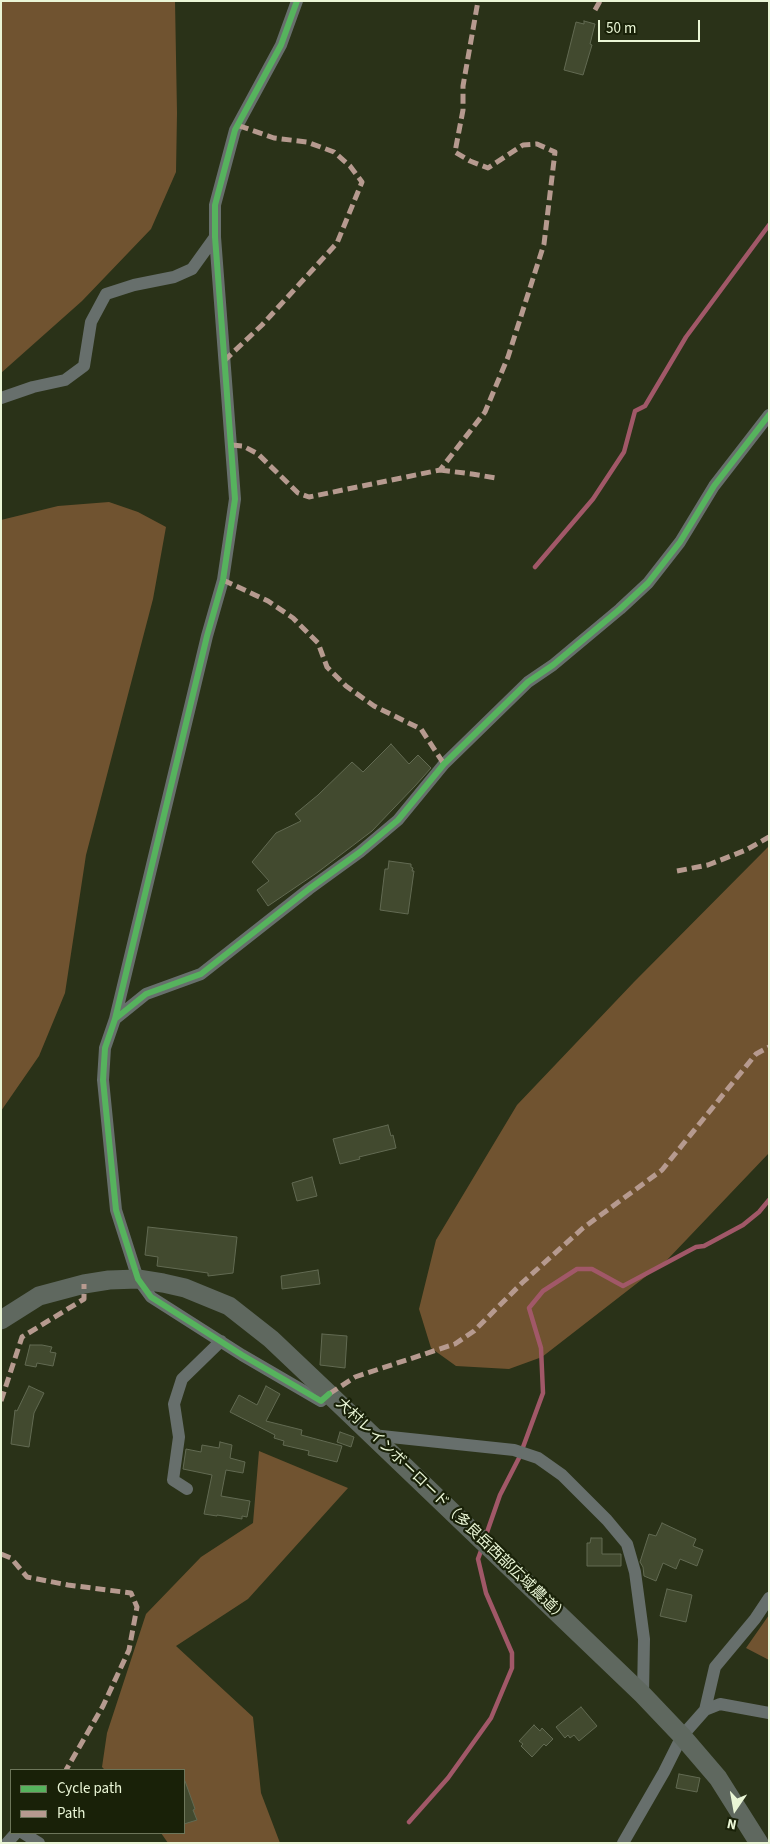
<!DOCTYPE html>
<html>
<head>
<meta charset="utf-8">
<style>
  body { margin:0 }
  #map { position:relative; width:770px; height:1844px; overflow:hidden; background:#2a3218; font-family:"Source Sans 3",sans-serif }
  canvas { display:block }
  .frame { position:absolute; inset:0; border:2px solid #eaf6d6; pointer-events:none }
  .legend { position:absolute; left:10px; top:1769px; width:175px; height:65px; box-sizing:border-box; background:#192108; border:1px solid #6d765a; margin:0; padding:6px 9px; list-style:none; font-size:15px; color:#eaf6d6 }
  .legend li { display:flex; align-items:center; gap:10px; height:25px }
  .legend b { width:25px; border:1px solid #6d765a }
  .north { position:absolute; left:710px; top:1784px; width:50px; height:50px; -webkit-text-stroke:4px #192108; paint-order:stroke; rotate:192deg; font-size:14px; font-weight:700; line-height:20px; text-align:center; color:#eaf6d6 }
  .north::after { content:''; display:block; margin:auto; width:18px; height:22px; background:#eaf6d6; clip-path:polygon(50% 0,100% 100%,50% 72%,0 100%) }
  .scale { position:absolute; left:598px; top:20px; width:102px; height:22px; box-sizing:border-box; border:2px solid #eaf6d6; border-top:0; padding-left:6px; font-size:15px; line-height:18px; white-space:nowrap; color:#eaf6d6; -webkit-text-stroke:4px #192108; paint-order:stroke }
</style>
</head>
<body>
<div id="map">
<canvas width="770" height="1844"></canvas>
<div class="frame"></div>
<ul class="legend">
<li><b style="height:6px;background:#56b35d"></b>Cycle path</li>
<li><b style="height:6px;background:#b69a8f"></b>Path</li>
</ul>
<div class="north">N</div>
<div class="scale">50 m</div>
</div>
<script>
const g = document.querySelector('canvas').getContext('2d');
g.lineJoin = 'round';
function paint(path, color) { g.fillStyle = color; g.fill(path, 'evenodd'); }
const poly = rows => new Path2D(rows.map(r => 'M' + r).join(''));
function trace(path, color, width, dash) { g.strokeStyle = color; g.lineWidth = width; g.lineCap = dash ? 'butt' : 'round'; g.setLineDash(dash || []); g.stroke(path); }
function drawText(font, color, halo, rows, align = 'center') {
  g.font = font + ' "Source Sans 3","Noto Sans JP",sans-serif'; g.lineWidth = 4.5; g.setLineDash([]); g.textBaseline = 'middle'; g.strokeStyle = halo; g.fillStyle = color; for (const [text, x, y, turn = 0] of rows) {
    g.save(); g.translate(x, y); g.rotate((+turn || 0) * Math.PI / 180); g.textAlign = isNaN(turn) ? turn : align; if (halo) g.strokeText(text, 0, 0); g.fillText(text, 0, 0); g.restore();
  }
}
paint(poly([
  [1,1,175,1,177,113,176,172,151,229,82,301,1,373],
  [109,502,138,512,166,527,153,599,86,855,65,993,39,1056,1,1111,1,520,58,506],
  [769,846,769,1153,667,1260,542,1357,509,1369,456,1366,431,1348,419,1309,436,1240,517,1105,634,982],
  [259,1451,348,1488,248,1599,176,1646,253,1717,261,1793,280,1843,168,1843,161,1833,184,1833,184,1770,105,1770,102,1767,107,1733,146,1614,201,1557,253,1523],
  [769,1615,769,1660,746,1648]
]), '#705330');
trace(poly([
  [535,567,593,499,624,452,635,411,645,406,686,337,769,225],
  [485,1538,500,1495,519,1458,543,1393,541,1348,529,1308,543,1291,577,1269,592,1269,623,1286,696,1247,704,1246,743,1225,759,1212,769,1200],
  [409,1822,448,1778,491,1718,512,1668,512,1653,486,1593,478,1559,482,1548]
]), '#a15868', 4.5);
const building = poly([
  [584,21,595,24,590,44,592,45,583,75,564,70,576,22,584,24,584,21],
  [391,744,409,764,418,755,431,768,415,786,372,831,318,872,268,906,257,890,269,881,252,862,276,833,301,821,295,814,318,795,352,762,363,772,391,744],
  [389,861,411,864,411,867,413,868,412,871,414,871,408,914,380,910,385,869,388,869,389,861],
  [388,1125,391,1136,393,1135,396,1148,359,1157,360,1159,340,1164,333,1139,388,1125],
  [312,1177,317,1196,297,1201,292,1183,312,1177],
  [148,1227,237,1237,233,1273,208,1276,208,1273,157,1266,158,1257,145,1255,148,1227],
  [318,1270,320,1284,282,1289,281,1276,318,1270],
  [322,1334,347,1336,345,1368,320,1365,322,1334],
  [30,1345,42,1345,52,1347,50,1352,56,1353,53,1366,37,1363,36,1367,25,1365,30,1345],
  [29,1386,44,1393,34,1413,29,1447,11,1444,15,1410,17,1411,29,1386],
  [266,1386,280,1394,266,1421,302,1430,301,1435,342,1446,337,1462,308,1455,309,1451,283,1445,284,1441,274,1438,275,1435,230,1412,239,1395,257,1405,266,1386],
  [340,1432,354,1437,351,1447,337,1442,340,1432],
  [220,1442,232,1445,230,1458,245,1462,243,1473,226,1470,221,1496,250,1501,247,1517,242,1516,242,1519,217,1515,217,1516,204,1514,212,1475,183,1469,186,1449,201,1452,202,1445,219,1448,220,1442],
  [662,1523,696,1539,693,1546,703,1550,697,1566,680,1559,676,1569,663,1563,656,1581,644,1576,643,1567,640,1562,649,1534,656,1536,662,1523],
  [591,1538,602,1538,602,1554,621,1554,621,1566,587,1566,587,1543,590,1543,591,1538],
  [667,1589,692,1595,686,1622,660,1616,667,1589],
  [581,1707,597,1726,579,1741,574,1735,570,1738,568,1735,565,1738,556,1727,581,1707],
  [534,1725,540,1731,542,1728,553,1739,546,1746,544,1744,532,1757,521,1746,523,1744,519,1741,534,1725],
  [679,1774,700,1778,697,1792,676,1788,679,1774],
  [184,1781,185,1781,195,1809,193,1810,197,1820,184,1824,184,1781]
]);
paint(building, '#424a2f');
trace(building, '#626a52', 1);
trace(poly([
  [297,1,281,45,235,130,215,205,215,237,235,499,223,580,207,636,115,1019,105,1048,103,1080,116,1210,138,1279,151,1297,242,1355,321,1401,329,1394],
  [1,398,33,387,65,380,84,366,91,322,106,294,134,285,174,277,192,269,215,237],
  [115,1019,146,994,201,974,309,889,360,852,398,820,444,764,528,682,553,665,620,609,648,583,680,542,714,486,769,415],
  [372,1435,514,1450,538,1458,562,1475,607,1520,627,1544,635,1572,644,1639,643,1695],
  [187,1489,173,1480,179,1437,174,1404,182,1379,221,1341],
  [705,1710,720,1704,769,1713],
  [23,1833,39,1843],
  [7,1843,16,1833],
  [623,1843,664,1772,682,1736,705,1710,715,1667,755,1619,769,1598]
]), '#676f6c', 12);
trace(poly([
  [1,1320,39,1296,84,1284,109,1280,138,1279,163,1283,185,1288,229,1306,271,1339,329,1394,643,1695,682,1736,718,1778,759,1843]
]), '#5f685f', 19);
trace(poly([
  [595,10,600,1],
  [224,361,262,325,337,243,362,182,350,166,334,152,307,142,274,138,237,125],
  [232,445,243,446,258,454,298,493,309,497,440,470,485,412,508,357,544,244,555,152,537,144,523,145,488,168,470,161,455,152,463,110,463,86,478,1],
  [440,470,472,474,496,478],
  [223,580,268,601,293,618,318,643,327,667,346,686,374,706,421,729,444,764],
  [677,871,708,865,746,850,769,837],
  [329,1394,355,1377,455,1344,474,1331,523,1282,583,1228,662,1170,756,1054,769,1047],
  [1,1401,22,1337,84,1299,84,1284],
  [1,1554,11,1558,27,1577,68,1585,131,1593,137,1607,129,1650,103,1706,66,1770]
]), '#b69a8f', 5, [10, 5]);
trace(poly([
  [297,1,281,45,235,130,215,205,215,237,235,499,223,580,207,636,115,1019,105,1048,103,1080,116,1210,138,1279,151,1297,242,1355,321,1401,329,1394],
  [115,1019,146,994,201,974,309,889,360,852,398,820,444,764,528,682,553,665,620,609,648,583,680,542,714,486,769,415]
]), '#56b35d', 6);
drawText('15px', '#eaf6d6', '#192108', [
  ["大村レインボーロード（多良岳西部広域農道）",451,1511,44]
]);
</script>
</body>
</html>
